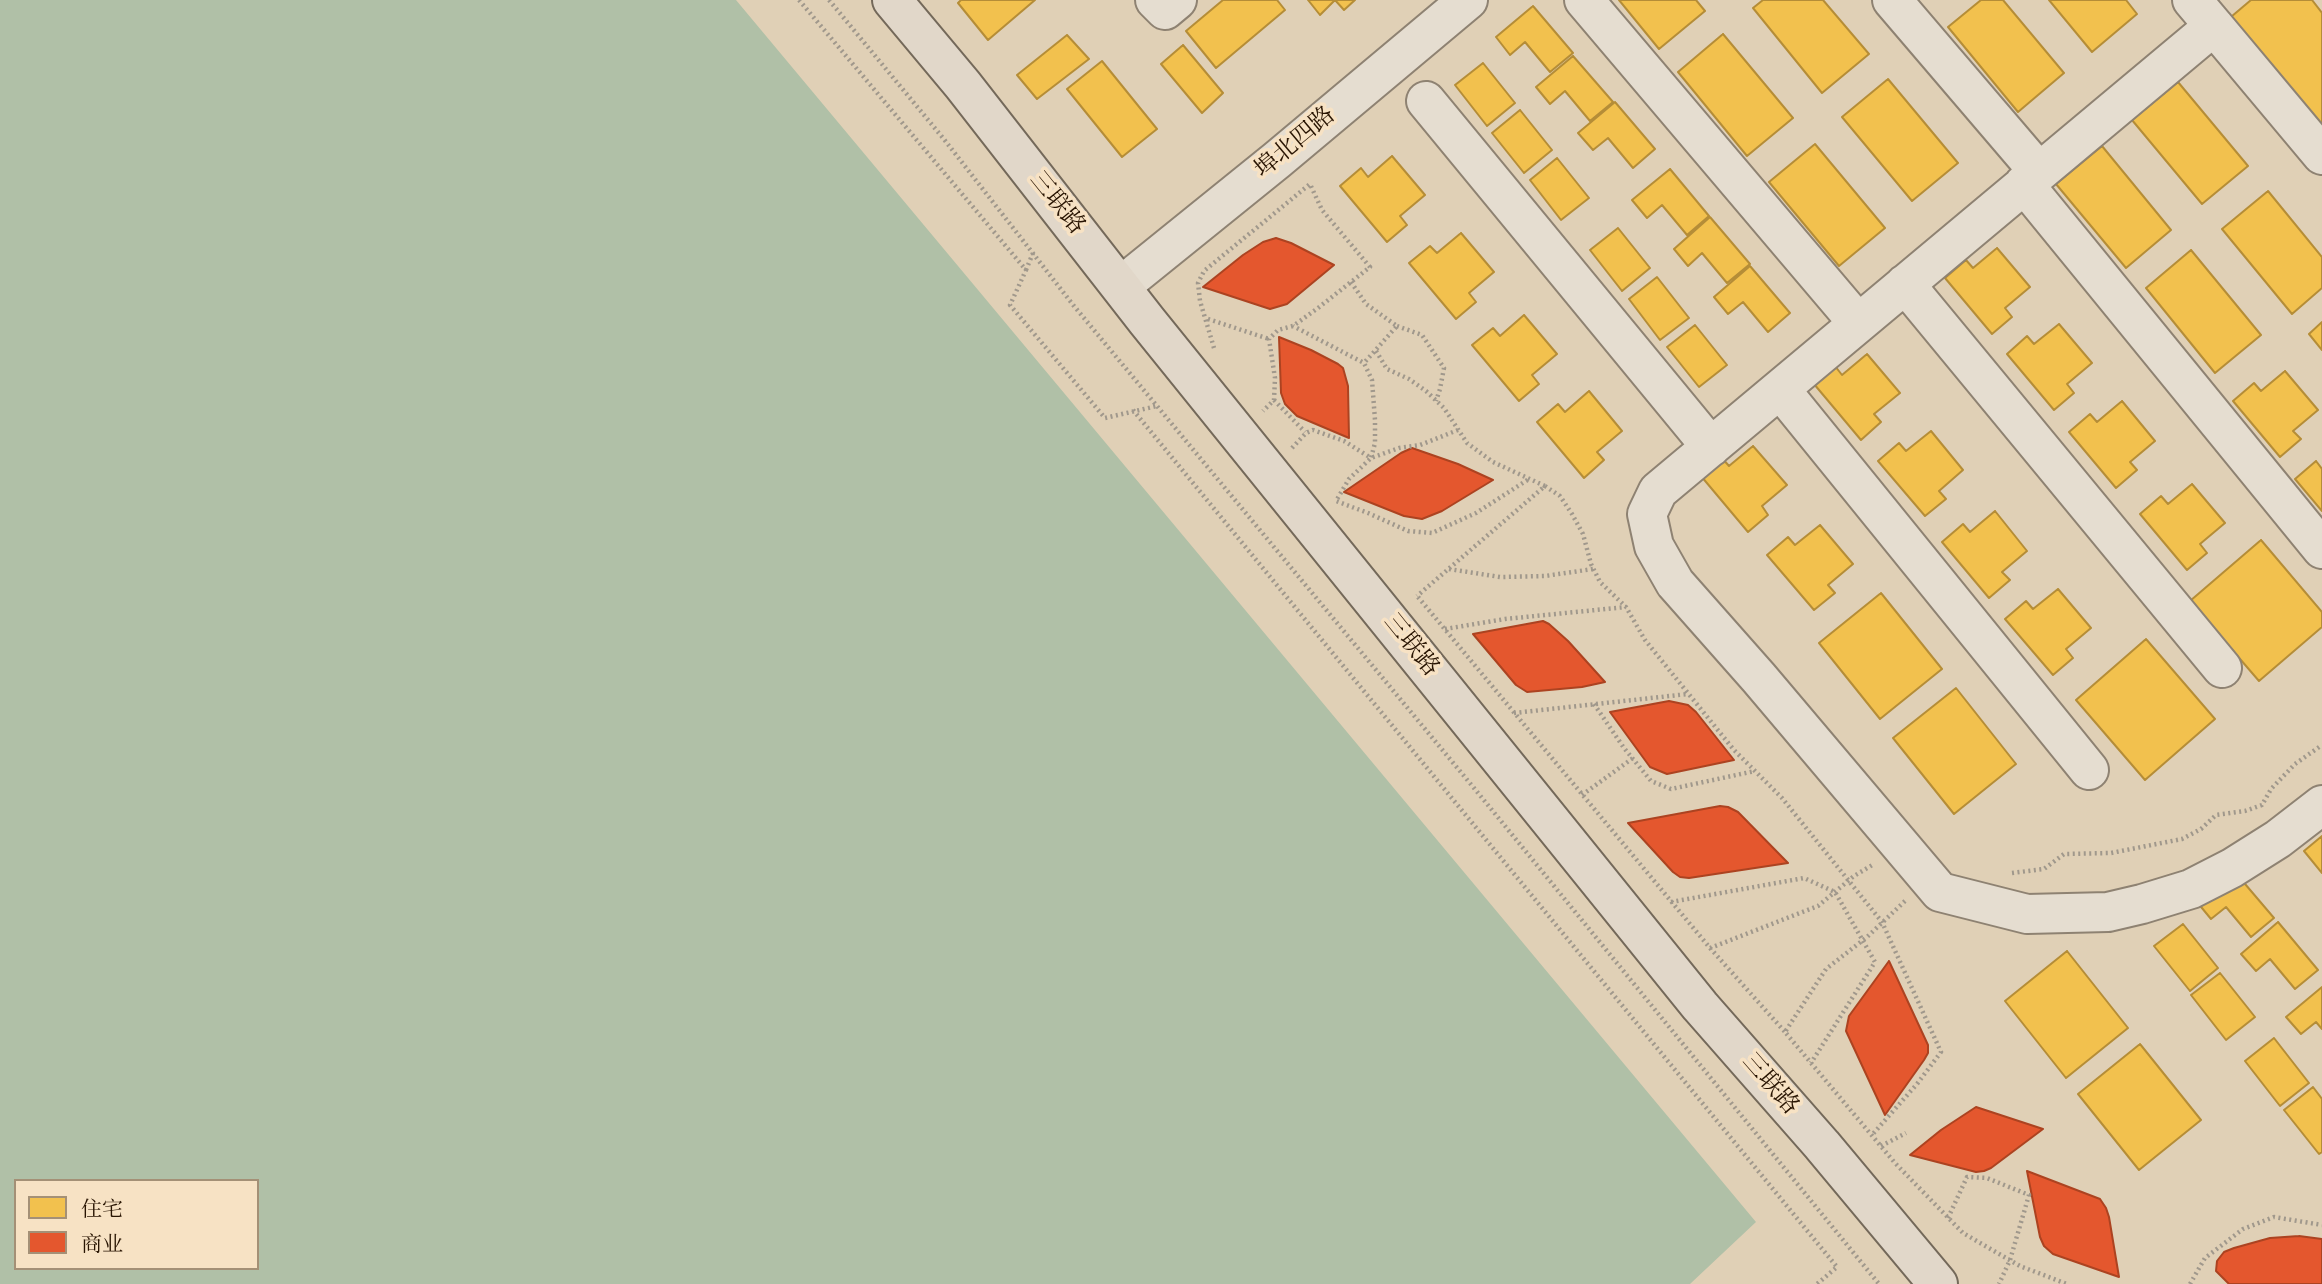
<!DOCTYPE html>
<html>
<head>
<meta charset="utf-8">
<style>
  body { margin:0 }
  #map { position:relative; width:2322px; height:1284px; overflow:hidden; background:#e0d0b6; font-family:"IM FELL English","Noto Serif SC",serif }
  canvas { display:block }
  .legend { position:absolute; left:14px; top:1179px; width:245px; height:91px; box-sizing:border-box; background:#f7e2c4; border:2px solid #a49076; margin:0; padding:9px 12px; list-style:none; font-size:21px; color:#281402 }
  .legend li { display:flex; align-items:center; gap:14px; height:35px }
  .legend b { width:35px; border:2px solid #a49076 }
</style>
</head>
<body>
<div id="map">
<canvas width="2322" height="1284"></canvas>
<ul class="legend">
<li><b style="height:19px;background:#f2c14e"></b>住宅</li>
<li><b style="height:19px;background:#e4572e"></b>商业</li>
</ul>
</div>
<script>
const g = document.querySelector('canvas').getContext('2d');
g.lineJoin = 'round';
function paint(path, color) { g.fillStyle = color; g.fill(path, 'evenodd'); }
const poly = rows => new Path2D(rows.map(r => 'M' + r).join(''));
function trace(path, color, width, dash) { g.strokeStyle = color; g.lineWidth = width; g.lineCap = dash ? 'butt' : 'round'; g.setLineDash(dash || []); g.stroke(path); }
function drawText(font, color, halo, rows, align = 'center') {
  g.font = font + ' "IM FELL English","Noto Serif SC",serif'; g.lineWidth = 7; g.setLineDash([]); g.textBaseline = 'middle'; g.strokeStyle = halo; g.fillStyle = color; for (const [text, x, y, turn = 0] of rows) {
    g.save(); g.translate(x, y); g.rotate((+turn || 0) * Math.PI / 180); g.textAlign = isNaN(turn) ? turn : align; if (halo) g.strokeText(text, 0, 0); g.fillText(text, 0, 0); g.restore();
  }
}
paint(poly([
  [0,0,736,0,1756,1222,1690,1284,0,1284],
  [16,1181,257,1181,257,1268,16,1268]
]), '#b0c0a7');
const homes = poly([
  [961,0,1035,0,988,40,958,3,961,0],
  [1223,0,1277,0,1285,10,1216,68,1186,31,1223,0],
  [1308,0,1335,0,1320,15,1308,0],
  [1335,0,1355,0,1344,10,1335,0],
  [1619,0,1696,0,1705,11,1659,49,1619,0],
  [1763,0,1823,0,1869,54,1822,93,1753,8,1763,0],
  [1981,0,2003,0,2064,73,2018,112,1948,27,1981,0],
  [2049,0,2126,0,2137,14,2092,52,2049,0],
  [2251,0,2312,0,2322,13,2322,139,2225,22,2251,0],
  [1533,6,1573,53,1550,72,1525,42,1510,55,1496,37,1533,6],
  [1723,34,1793,118,1747,156,1678,72,1723,34],
  [1067,35,1089,59,1037,99,1017,75,1067,35],
  [1183,45,1223,93,1202,113,1161,64,1183,45],
  [1573,56,1613,102,1590,121,1565,91,1550,104,1536,87,1573,56],
  [1102,61,1157,129,1122,157,1067,89,1102,61],
  [1483,63,1515,103,1487,126,1455,85,1483,63],
  [1888,79,1958,163,1912,201,1842,117,1888,79],
  [2178,82,2248,166,2202,204,2132,120,2178,82],
  [1615,102,1655,149,1633,168,1608,138,1593,150,1578,133,1615,102],
  [1520,110,1552,150,1524,173,1492,133,1520,110],
  [1815,144,1885,228,1839,266,1769,182,1815,144],
  [2102,146,2171,230,2126,268,2056,184,2102,146],
  [1392,156,1425,195,1400,216,1407,225,1387,242,1340,186,1361,168,1368,177,1392,156],
  [1557,158,1589,198,1561,220,1530,180,1557,158],
  [1670,169,1709,216,1687,235,1662,205,1647,218,1632,200,1670,169],
  [2268,191,2322,257,2322,288,2292,314,2222,229,2268,191],
  [1710,217,1750,264,1727,283,1702,253,1688,266,1674,249,1710,217],
  [1618,228,1650,268,1622,291,1590,250,1618,228],
  [1461,233,1494,272,1469,293,1476,302,1456,319,1409,263,1430,246,1437,253,1461,233],
  [1997,248,2030,287,2005,308,2012,317,1992,334,1945,278,1966,260,1973,268,1997,248],
  [2191,250,2261,335,2215,373,2146,288,2191,250],
  [1750,266,1790,313,1768,332,1743,302,1728,314,1714,297,1750,266],
  [1657,277,1689,318,1660,340,1629,299,1657,277],
  [1524,315,1557,354,1532,375,1539,384,1519,401,1472,345,1493,328,1500,336,1524,315],
  [2322,322,2322,350,2309,334,2322,322],
  [2059,324,2092,363,2067,384,2074,393,2054,410,2007,354,2027,336,2034,344,2059,324],
  [1695,325,1727,365,1699,387,1667,347,1695,325],
  [1867,354,1900,393,1874,414,1881,422,1861,440,1814,384,1835,366,1842,375,1867,354],
  [2285,371,2318,410,2293,431,2301,439,2280,457,2233,401,2254,383,2261,391,2285,371],
  [1589,391,1622,431,1597,452,1604,460,1584,478,1537,422,1558,404,1565,412,1589,391],
  [2122,401,2155,441,2130,462,2137,470,2116,488,2069,432,2090,414,2097,422,2122,401],
  [1931,431,1963,470,1939,491,1946,499,1925,516,1878,461,1899,443,1906,451,1931,431],
  [1753,446,1787,485,1762,506,1768,515,1748,532,1701,476,1722,458,1729,466,1753,446],
  [2316,461,2322,469,2322,511,2295,479,2316,461],
  [2192,484,2225,523,2200,544,2207,553,2187,570,2140,514,2161,496,2168,504,2192,484],
  [1995,511,2027,551,2002,572,2010,580,1989,598,1942,542,1963,524,1970,532,1995,511],
  [1820,525,1853,564,1828,585,1835,593,1814,610,1767,555,1788,537,1795,545,1820,525],
  [2261,540,2322,612,2322,627,2259,681,2190,601,2261,540],
  [2058,589,2091,628,2066,649,2073,658,2053,675,2005,619,2026,601,2033,609,2058,589],
  [1881,593,1942,669,1880,719,1819,643,1881,593],
  [2146,639,2215,719,2145,780,2076,700,2146,639],
  [1956,688,2016,764,1954,814,1893,738,1956,688],
  [2322,836,2322,873,2304,851,2322,836],
  [2234,871,2274,918,2251,937,2226,907,2211,919,2197,902,2234,871],
  [2278,922,2318,970,2295,989,2270,959,2256,971,2241,954,2278,922],
  [2183,924,2218,968,2190,991,2154,946,2183,924],
  [2067,951,2128,1028,2066,1078,2005,1001,2067,951],
  [2220,973,2255,1017,2226,1040,2191,995,2220,973],
  [2322,987,2322,1029,2316,1022,2301,1034,2286,1017,2322,987],
  [2274,1038,2309,1083,2280,1106,2245,1061,2274,1038],
  [2140,1044,2201,1120,2139,1170,2078,1094,2140,1044],
  [2313,1087,2322,1099,2322,1152,2319,1154,2284,1110,2313,1087]
]);
paint(homes, '#f2c14e');
trace(homes, '#b58d37', 2);
const shops = poly([
  [1276,238,1291,243,1334,265,1287,304,1270,309,1203,287,1243,255,1263,242,1276,238],
  [1279,337,1311,350,1338,364,1343,368,1348,386,1349,438,1297,416,1285,404,1281,393,1279,337],
  [1412,448,1458,464,1493,480,1442,511,1422,519,1404,516,1344,492,1401,453,1412,448],
  [1543,621,1549,624,1568,641,1605,682,1582,687,1527,692,1516,685,1473,634,1543,621],
  [1669,701,1688,705,1696,712,1734,760,1667,774,1650,767,1610,712,1669,701],
  [1720,806,1728,807,1738,812,1788,863,1689,878,1680,877,1673,872,1628,823,1720,806],
  [1889,961,1928,1045,1928,1053,1924,1060,1885,1115,1846,1031,1849,1016,1889,961],
  [1976,1107,2043,1129,1991,1168,1984,1171,1976,1172,1910,1155,1941,1130,1976,1107],
  [2027,1171,2100,1199,2106,1208,2109,1217,2119,1277,2053,1254,2044,1246,2040,1237,2027,1171],
  [2299,1236,2322,1239,2322,1284,2229,1284,2216,1271,2217,1261,2224,1252,2234,1248,2270,1238,2299,1236]
]);
paint(shops, '#e4572e');
trace(shops, '#ac4321', 2);
const minor = poly([
  [1155,0,1165,10,1177,0],
  [1584,0,1858,323],
  [1892,0,2039,172],
  [2192,0,2214,26,1658,491,1647,514,1654,546,1675,583,1759,678,1940,892,2027,914,2108,912,2142,904,2191,889,2232,868,2278,839,2322,805],
  [2214,26,2322,155],
  [1426,101,1711,447],
  [2024,184,2322,549],
  [1905,284,2222,668],
  [1121,286,1277,160,1468,0],
  [1780,389,2089,770]
]);
const major = poly([
  [892,0,963,85,1147,321,1700,1006,1822,1145,1938,1284]
]);
trace(minor, '#8e8272', 42);
trace(major, '#74695a', 42);
trace(poly([
  [799,0,1026,270,1010,305,1105,418,1157,406],
  [829,0,943,138,1074,306,1474,788,1879,1284],
  [1026,270,1033,253],
  [1351,282,1366,304,1397,326,1364,363],
  [1208,319,1269,339],
  [1397,326,1422,335,1444,368,1440,389,1436,401],
  [1214,348,1200,301,1198,283,1204,271,1310,184,1322,210,1370,267,1318,308,1293,326,1278,330,1269,339,1275,378,1274,400,1263,411],
  [1376,351,1387,369,1409,379,1426,391,1444,408,1467,443,1493,462,1545,486,1417,596],
  [1274,400,1305,432],
  [1133,410,1837,1267,1817,1284],
  [1458,430,1420,445,1399,448,1371,458,1349,479,1336,501,1368,513,1408,531,1432,533,1476,513,1529,479],
  [1292,448,1306,433,1313,430,1344,441,1371,458,1375,443,1375,420,1372,380,1364,363,1293,326],
  [1545,486,1560,496,1572,514,1583,534,1591,564,1600,582,1626,607,1645,640,1734,750,1782,798,1882,922,1941,1052,1917,1084,1872,1135],
  [1449,569,1500,577,1545,576,1593,569],
  [1418,597,1710,948,1818,906,1854,876,1874,864],
  [1445,629,1505,619,1626,607],
  [1594,704,1624,748,1651,781,1671,789,1755,771],
  [1514,713,1688,694],
  [1582,795,1633,758],
  [2012,873,2044,869,2064,854,2111,853,2182,839,2201,829,2216,815,2245,811,2262,805,2271,789,2295,764,2322,745],
  [1905,901,1867,937,1826,969,1785,1032,1895,1163,1963,1233,2020,1266,2067,1284],
  [1671,902,1804,878,1835,892,1875,962,1811,1063],
  [1710,948,1785,1032],
  [1881,1146,1906,1133],
  [1948,1218,1967,1177,1987,1178,2029,1195,2010,1260,1999,1284],
  [2190,1284,2205,1258,2243,1229,2274,1217,2322,1225]
]), '#a0988c', 4.5, [2, 3.5]);
trace(minor, '#e5ddd0', 38);
trace(major, '#e1d7c9', 38);
drawText('24px', '#281402', '#f7e2c4', [
  ["埠北四路",1296,144,-40],
  ["三联路",1056,204,51],
  ["三联路",1410,646,51],
  ["三联路",1769,1085,49]
]);
</script>
</body>
</html>
